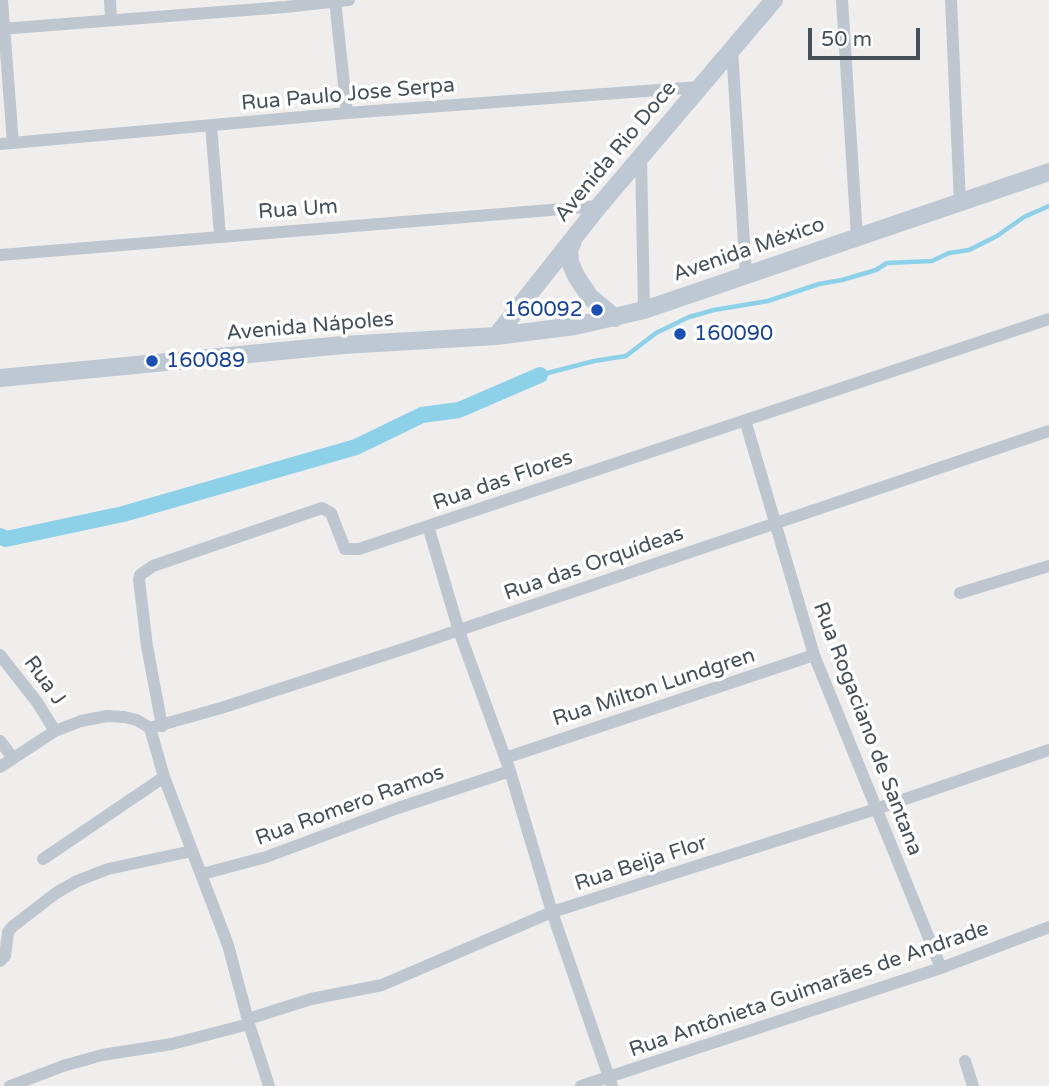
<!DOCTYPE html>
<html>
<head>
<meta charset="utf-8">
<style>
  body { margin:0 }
  #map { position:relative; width:1049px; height:1086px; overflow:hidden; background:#f0eded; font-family:"Varela Round",sans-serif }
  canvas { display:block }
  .scale { position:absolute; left:808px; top:28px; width:112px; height:32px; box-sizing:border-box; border:4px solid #465059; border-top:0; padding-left:9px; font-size:21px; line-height:24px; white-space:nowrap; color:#465059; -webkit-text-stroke:5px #fff; paint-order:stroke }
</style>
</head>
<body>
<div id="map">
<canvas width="1049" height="1086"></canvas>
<div class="scale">50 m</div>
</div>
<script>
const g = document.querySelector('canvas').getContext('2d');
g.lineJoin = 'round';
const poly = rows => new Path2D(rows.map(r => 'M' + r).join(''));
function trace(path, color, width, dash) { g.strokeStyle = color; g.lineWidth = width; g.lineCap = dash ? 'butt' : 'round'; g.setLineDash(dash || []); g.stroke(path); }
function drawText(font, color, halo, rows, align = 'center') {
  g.font = font + ' "Varela Round",sans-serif'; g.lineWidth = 7; g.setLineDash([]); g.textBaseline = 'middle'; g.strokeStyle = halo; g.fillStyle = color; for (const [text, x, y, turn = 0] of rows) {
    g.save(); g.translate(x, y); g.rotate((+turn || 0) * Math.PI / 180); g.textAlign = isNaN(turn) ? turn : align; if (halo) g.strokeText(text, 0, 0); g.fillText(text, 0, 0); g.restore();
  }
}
trace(poly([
  [540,375,594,361,626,356,656,333,689,317,714,310,768,301,819,284,842,280,876,270,887,263,932,261,949,253,969,250,997,236,1024,217,1049,206],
  [0,543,6,539]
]), '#8cd1e7', 4.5);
trace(poly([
  [0,536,6,539,123,514,356,447,422,415,459,410,540,375]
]), '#8cd1e7', 16);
trace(poly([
  [2,0,13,143],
  [110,0,111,19],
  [335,0,347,113],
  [842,0,857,237],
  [951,0,960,203],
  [0,29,285,7,349,0],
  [732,49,746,275],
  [211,125,220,235],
  [0,144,347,113,699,87],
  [641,157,644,310],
  [0,255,599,206],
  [745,420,814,655,941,968],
  [428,526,459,631,510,771,552,912,612,1086],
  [960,593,1049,566],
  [0,655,37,702,55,731],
  [162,726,147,646,139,580,140,575,153,566,322,508,331,513,345,549,359,549,1049,319],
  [150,728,221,708,406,648,1049,431],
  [150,728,164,777,228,945,249,1024,269,1086],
  [0,741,13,758],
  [505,758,814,655],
  [0,767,55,731,81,721,107,716,124,717,137,720,150,728],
  [43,859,164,777],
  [202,874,266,857,398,808,510,771],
  [0,961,5,956,8,932,12,927,56,893,77,881,108,869,192,851],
  [248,1019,311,999,382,985,552,912,876,809,1049,750],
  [965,1061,973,1086],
  [10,1086,63,1066,102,1055,172,1044,249,1024],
  [581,1086,941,968,1049,927]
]), '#bec7cf', 12);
trace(poly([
  [573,241,569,250,570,262,576,276,590,297,615,318],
  [496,336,599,206,774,0],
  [0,378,343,345,496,336,575,326,644,310,1049,172]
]), '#bec8d3', 18);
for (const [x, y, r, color] of [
  [597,310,7,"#1a4fb4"],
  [680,334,7,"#1a4fb4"],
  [152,361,7,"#1a4fb4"]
]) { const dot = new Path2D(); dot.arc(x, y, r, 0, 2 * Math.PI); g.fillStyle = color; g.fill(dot); trace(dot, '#fff', 2.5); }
drawText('21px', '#465059', '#fff', [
  ["Rua Paulo Jose Serpa",348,95,-5],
  ["Avenida Rio Doce",616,152,-50],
  ["Rua Um",298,210,-4],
  ["Avenida México",749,250,-19],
  ["Avenida Nápoles",310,327,-5],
  ["Rua das Flores",503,481,-19],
  ["Rua das Orquídeas",594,564,-19],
  ["Rua J",44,681,54],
  ["Rua Milton Lundgren",654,688,-18],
  ["Rua Rogaciano de Santana",867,729,69],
  ["Rua Romero Ramos",350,806,-20],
  ["Rua Beija Flor",641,864,-18],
  ["Rua Antônieta Guimarães de Andrade",809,990,-19]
]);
drawText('21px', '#164399', '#fff', [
  ["160092",583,310,"right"],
  ["160090",694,334],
  ["160089",166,361]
], 'left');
</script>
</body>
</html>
